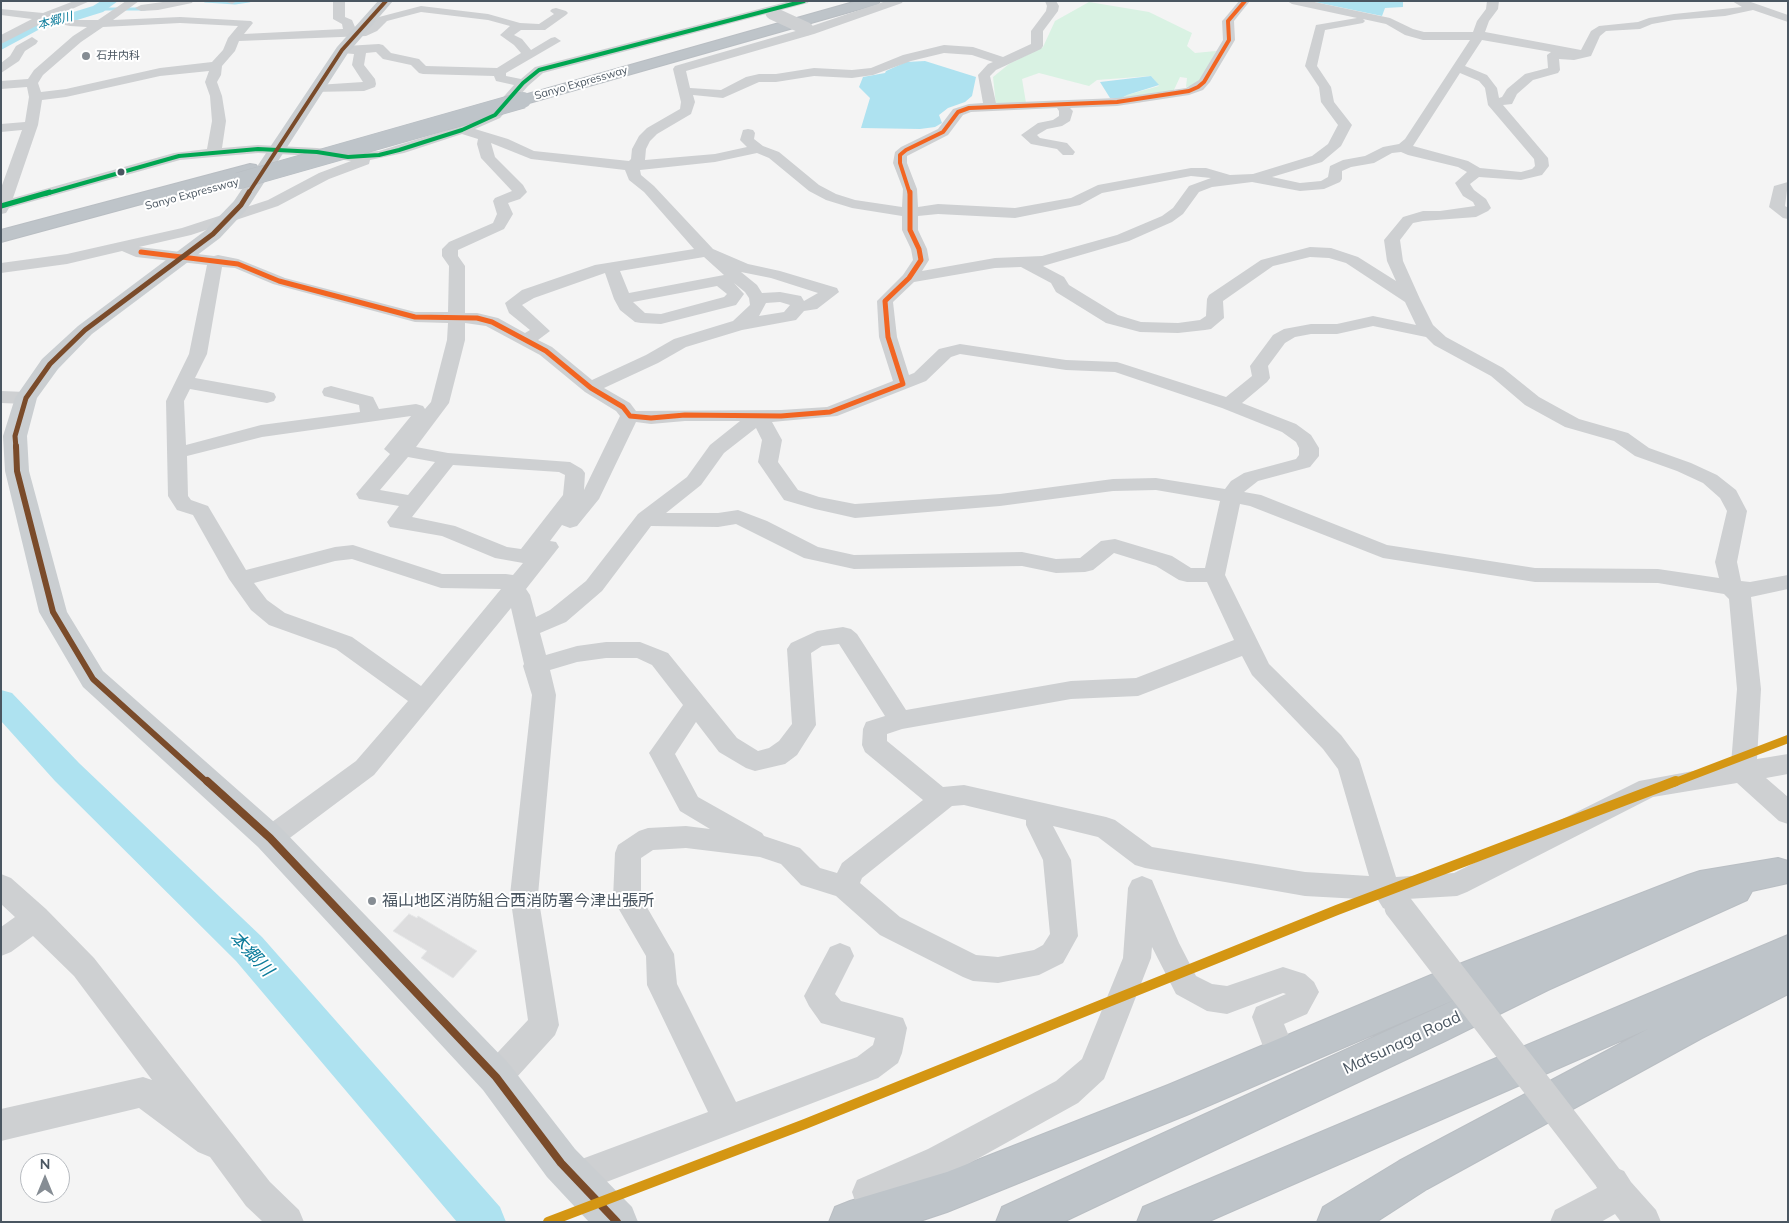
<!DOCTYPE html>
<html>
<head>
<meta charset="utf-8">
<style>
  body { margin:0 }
  #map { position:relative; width:1789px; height:1223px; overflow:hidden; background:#f4f4f4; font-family:Mulish,sans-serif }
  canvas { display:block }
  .frame { position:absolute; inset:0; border:2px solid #4a5661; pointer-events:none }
  .north { position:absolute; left:20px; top:1153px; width:50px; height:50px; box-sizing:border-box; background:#fff; border:1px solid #b7bbc0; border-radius:50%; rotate:0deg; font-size:14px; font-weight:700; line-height:20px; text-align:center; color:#4a5661 }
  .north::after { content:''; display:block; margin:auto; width:18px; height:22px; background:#868d94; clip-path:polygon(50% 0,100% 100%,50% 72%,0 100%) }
</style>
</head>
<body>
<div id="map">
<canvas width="1789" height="1223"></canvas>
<div class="frame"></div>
<div class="north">N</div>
</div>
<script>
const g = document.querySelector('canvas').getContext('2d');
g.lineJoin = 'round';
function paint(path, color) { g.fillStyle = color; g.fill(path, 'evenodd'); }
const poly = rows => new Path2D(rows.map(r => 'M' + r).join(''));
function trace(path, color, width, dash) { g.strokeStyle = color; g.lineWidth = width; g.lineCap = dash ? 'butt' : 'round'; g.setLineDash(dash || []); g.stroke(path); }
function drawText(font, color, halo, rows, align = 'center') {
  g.font = font + ' Mulish,"Noto Sans JP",sans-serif'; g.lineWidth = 4; g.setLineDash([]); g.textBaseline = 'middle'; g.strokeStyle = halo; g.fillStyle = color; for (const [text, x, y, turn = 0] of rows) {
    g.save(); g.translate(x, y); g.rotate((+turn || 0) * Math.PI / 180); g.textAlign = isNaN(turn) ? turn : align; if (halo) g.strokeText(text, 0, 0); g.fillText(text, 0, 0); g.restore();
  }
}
paint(poly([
  [1089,2,1149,12,1192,33,1187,46,1195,53,1216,51,1204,77,1191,86,1186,87,1187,78,1180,77,1173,92,1120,99,1127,95,1159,86,1151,76,1097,80,1089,86,1039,73,1022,79,1026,103,996,105,993,77,1009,64,1043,47,1055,21]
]), '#d9f2e3');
paint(poly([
  [1310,1,1403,1,1403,7,1385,8,1382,16],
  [925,61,976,77,972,96,965,102,948,108,939,115,942,123,935,127,920,129,861,128,870,98,859,87,863,77,885,73,886,71,906,62],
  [1151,76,1159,85,1127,95,1120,99,1110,98,1100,82]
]), '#aee2f0');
trace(poly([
  [205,1,235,3,249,1],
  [98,9,145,9]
]), '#aee2f0', 3);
paint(poly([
  [101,1,118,1,103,12,61,25,40,29,1,50,1,39,31,22,54,18,93,6,101,1],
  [1,690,12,693,79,763,262,937,500,1207,506,1222,457,1222,236,961,55,781,1,721,1,690]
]), '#aee2f0');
const building = poly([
  [409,914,417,918,418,916,477,951,453,978,421,958,427,951,393,931,409,914]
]);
paint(building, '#ddddde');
trace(building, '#e5e6e7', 1);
const highway = poly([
  [857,1,880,1,878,4,529,103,523,105,517,103,515,100,517,97,857,1],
  [250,164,256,165,259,169,256,173,1,242,1,230,250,164],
  [1778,858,1788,861,1788,883,1752,891,1747,900,1548,990,1445,1041,1063,1222,996,1222,1002,1207,1461,997,1189,1114,947,1212,917,1222,829,1222,835,1207,850,1201,947,1172,1168,1085,1431,975,1688,875,1700,871,1778,858],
  [1788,935,1788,994,1702,1038,1427,1189,1376,1222,1317,1222,1323,1207,1399,1161,1648,1029,1207,1222,1137,1222,1143,1207,1788,935]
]);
trace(highway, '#b9bec3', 2);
paint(poly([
  [74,1,90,1,56,16,70,20,98,20,126,1,139,1,113,20,180,17,251,21,253,23,244,34,343,29,342,24,333,19,333,1,345,1,345,17,352,20,355,27,359,29,369,27,379,17,421,6,488,14,520,23,539,24,554,14,550,11,552,9,556,8,566,11,568,13,566,15,545,30,521,30,514,35,522,39,531,50,551,38,555,37,561,41,506,73,506,76,521,79,535,67,790,1,809,1,808,3,543,73,528,86,500,118,475,129,508,139,534,151,629,161,631,159,632,149,639,136,647,128,680,109,681,102,673,69,675,66,806,28,886,1,903,1,902,3,814,34,686,71,690,88,721,90,746,77,759,74,776,74,814,68,852,70,871,68,903,55,944,45,973,47,1003,57,1031,44,1031,31,1046,11,1047,6,1045,1,1056,1,1059,6,1058,11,1043,31,1043,46,1041,49,996,70,990,76,996,103,1117,98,1186,88,1199,80,1223,40,1222,21,1224,19,1239,1,1250,1,1234,21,1235,40,1210,82,1203,90,1189,95,1117,106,1070,108,1073,111,1070,121,1062,126,1047,129,1037,135,1040,138,1067,143,1075,152,1073,155,1063,155,1057,149,1031,144,1021,135,1038,123,1053,120,1059,116,1059,111,1057,108,971,112,963,115,948,135,907,156,907,163,917,189,918,207,938,204,1015,208,1071,198,1098,185,1191,168,1206,168,1230,175,1253,174,1312,156,1328,144,1338,125,1321,102,1319,87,1305,66,1316,25,1357,18,1292,4,1287,1,1310,1,1390,18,1413,29,1424,32,1473,32,1477,21,1486,9,1487,1,1499,1,1498,9,1489,21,1485,32,1581,50,1591,31,1599,26,1638,22,1649,18,1674,14,1742,7,1732,1,1748,1,1788,15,1788,22,1753,10,1725,16,1674,20,1652,24,1640,29,1606,31,1600,36,1591,56,1574,60,1559,59,1560,70,1558,73,1533,80,1517,94,1512,104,1503,105,1548,158,1549,166,1542,175,1521,180,1479,177,1470,184,1474,190,1486,199,1491,208,1488,211,1476,217,1423,221,1413,223,1400,240,1403,261,1420,299,1433,325,1446,337,1503,368,1539,397,1579,419,1628,433,1649,448,1691,463,1717,475,1736,490,1747,511,1737,562,1741,581,1750,582,1788,575,1788,589,1751,597,1761,689,1757,759,1788,754,1788,774,1766,778,1788,797,1788,824,1779,821,1737,783,1653,797,1467,892,1457,896,1407,899,1403,908,1393,912,1383,908,1378,900,1305,896,1145,868,1135,865,1098,837,1053,826,1071,860,1078,936,1063,963,1039,975,998,983,973,981,963,977,880,935,836,896,801,885,781,864,760,857,686,848,653,850,641,858,641,897,674,954,677,984,736,1102,857,1057,873,1045,875,1038,821,1023,809,1006,804,996,830,947,840,943,850,947,854,956,835,994,841,1001,903,1018,907,1028,902,1053,898,1063,878,1078,575,1194,563,1190,559,1178,563,1166,708,1112,647,985,646,956,613,899,615,853,618,845,639,831,648,828,686,826,710,829,680,811,649,753,683,705,652,665,637,658,606,658,577,662,550,670,556,695,538,895,559,1025,555,1035,507,1088,496,1092,485,1088,480,1077,485,1066,528,1020,510,895,532,695,523,666,524,664,511,608,374,775,279,846,270,849,261,846,257,838,261,830,356,761,408,701,336,649,269,625,251,610,229,579,193,515,177,510,168,496,166,401,189,354,207,265,136,257,122,251,67,264,1,273,1,263,67,254,182,228,268,200,319,173,351,161,317,156,258,153,180,160,9,208,6,213,1,214,1,188,22,130,1,132,1,124,25,122,29,97,27,87,1,89,1,81,28,79,34,70,73,36,87,27,70,26,46,21,1,44,1,35,32,19,1,15,1,9,43,13,74,1],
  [421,12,488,20,510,26,500,35,514,45,521,53,497,68,426,66,419,59,391,53,383,45,379,44,346,46,340,50,342,53,354,54,352,65,363,82,317,85,311,89,312,92,364,91,375,87,376,84,375,79,364,65,366,53,376,52,383,59,411,65,419,73,423,74,494,76,496,81,514,85,490,112,457,127,379,151,348,153,317,148,258,145,222,148,226,121,222,96,217,82,221,75,222,66,235,51,239,41,366,36,377,31,387,21,421,12],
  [1363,19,1386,24,1405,35,1423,40,1470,40,1405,139,1399,144,1383,147,1365,156,1343,160,1330,166,1328,177,1321,181,1300,183,1272,177,1322,162,1341,146,1352,125,1334,102,1331,87,1317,66,1325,30,1363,23,1365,21,1363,19],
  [180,23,238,26,228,38,223,50,212,62,160,68,66,89,41,92,38,83,43,75,81,42,103,27,180,23],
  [1482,40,1551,52,1547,55,1548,68,1525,74,1507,89,1502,97,1499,98,1497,88,1487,75,1465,66,1482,40],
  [944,53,972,55,993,62,988,64,978,75,983,103,969,104,953,109,938,129,901,147,895,152,893,163,903,189,902,207,855,200,836,194,819,185,779,152,763,146,754,139,755,133,753,130,748,129,743,130,740,140,747,147,715,154,645,160,646,149,650,141,657,134,691,114,695,102,693,95,723,98,759,82,776,82,814,76,852,78,873,75,911,61,944,53],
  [209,71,205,82,210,96,212,121,207,149,174,153,13,198,38,125,42,100,66,97,160,76,209,71],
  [1460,73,1479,81,1485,88,1488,105,1534,159,1535,166,1532,169,1521,172,1480,168,1468,161,1413,146,1460,73],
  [462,134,478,139,477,144,481,158,512,191,495,198,493,201,497,214,493,223,449,242,442,249,442,256,449,266,448,312,415,312,285,278,238,259,218,255,214,256,139,247,191,235,278,206,329,179,369,164,370,160,404,153,462,134],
  [491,143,531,159,625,170,629,180,644,192,694,249,595,265,522,290,505,303,509,313,530,330,525,333,498,318,477,313,465,313,465,266,458,256,458,250,504,229,513,214,508,203,520,199,527,192,523,185,495,157,491,143],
  [1401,152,1408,155,1458,167,1467,172,1455,183,1463,196,1473,202,1475,206,1440,211,1423,211,1403,217,1384,240,1387,261,1396,281,1358,257,1331,248,1310,247,1261,260,1209,295,1207,299,1206,316,1200,320,1178,323,1141,322,1118,315,1069,285,1064,277,1043,266,1129,241,1172,222,1183,214,1199,192,1212,187,1252,182,1300,191,1324,189,1340,182,1342,179,1342,171,1351,167,1374,163,1392,153,1401,152],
  [757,153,769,158,809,191,826,200,852,208,902,216,902,230,911,249,913,260,903,275,877,301,879,337,893,381,827,407,781,410,636,411,630,403,604,388,658,363,686,347,742,330,796,320,804,311,817,309,839,292,837,288,780,271,748,264,713,249,654,186,641,175,640,170,715,162,757,153],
  [1191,176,1211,178,1189,186,1173,208,1162,216,1117,235,1042,256,995,258,922,271,929,260,927,249,918,230,918,216,938,214,1015,218,1080,205,1102,193,1191,176],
  [704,257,724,275,629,293,620,271,704,257],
  [1310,257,1329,258,1346,263,1405,302,1416,325,1373,316,1337,324,1311,324,1284,329,1273,335,1250,366,1252,376,1226,397,1117,362,1066,360,960,344,939,349,914,373,909,375,897,337,893,302,914,282,995,268,1021,267,1051,283,1056,292,1106,323,1140,332,1178,333,1205,330,1211,329,1224,318,1223,301,1273,266,1310,257],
  [222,267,235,268,273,284,415,322,448,323,447,340,431,402,425,409,423,406,416,404,379,409,373,397,331,386,324,388,322,392,324,396,359,405,360,412,261,425,186,445,184,401,190,389,267,403,274,401,276,397,274,393,267,391,195,378,207,354,222,267],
  [741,272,771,278,818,293,804,301,801,296,780,292,762,293,757,285,741,272],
  [605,273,614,299,620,310,635,322,641,323,661,324,736,305,744,294,734,283,745,292,749,298,750,305,733,321,674,339,646,355,592,380,552,347,538,340,550,331,522,305,534,298,605,273],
  [717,286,727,294,724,297,661,314,645,313,633,302,717,286],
  [780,302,790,305,784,312,759,316,766,303,780,302],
  [465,323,486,326,540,355,585,392,616,411,620,416,584,490,585,473,582,469,570,462,448,453,416,447,449,403,465,340,465,323],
  [1373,326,1426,337,1434,345,1491,376,1525,405,1565,427,1614,441,1635,456,1677,471,1703,483,1720,498,1727,511,1715,562,1719,578,1658,569,1535,568,1387,545,1261,495,1244,492,1258,481,1310,467,1319,456,1319,448,1311,435,1296,424,1242,403,1267,382,1270,378,1268,366,1285,343,1295,337,1311,334,1337,334,1373,326],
  [960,354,1066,370,1115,372,1222,408,1282,432,1296,442,1299,448,1299,455,1296,459,1244,473,1231,481,1225,489,1156,478,1113,479,1000,494,855,504,819,497,798,490,778,462,782,440,772,422,837,416,926,381,951,357,960,354],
  [411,416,384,449,390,454,356,494,359,499,399,506,387,522,390,527,442,536,495,558,523,563,513,575,506,574,442,574,353,545,335,547,246,570,208,506,191,500,188,496,187,456,262,437,411,416],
  [685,421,740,421,710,445,687,477,638,514,586,581,550,610,536,617,530,595,526,589,559,547,556,542,550,541,562,525,570,528,577,526,599,499,636,422,651,424,685,421],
  [756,428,762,440,758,462,784,500,815,509,855,518,1000,506,1113,491,1156,490,1220,501,1205,568,1191,568,1172,556,1115,539,1101,541,1080,558,1056,559,1022,552,854,555,818,547,767,521,738,510,718,513,666,513,701,485,724,453,756,428],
  [408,457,435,462,408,495,380,490,408,457],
  [453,465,559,472,565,475,563,495,521,549,507,547,455,526,412,517,453,465],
  [1240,504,1250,506,1383,558,1535,582,1658,583,1724,594,1729,599,1737,689,1731,764,1639,781,1454,873,1396,877,1359,759,1341,735,1269,664,1225,575,1240,504],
  [736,524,804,558,854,569,1022,566,1056,573,1085,572,1093,570,1114,553,1156,566,1179,580,1187,582,1207,582,1234,640,1136,678,1071,681,906,710,857,634,851,629,843,627,817,631,791,643,787,649,792,724,779,741,769,748,758,751,737,738,668,653,640,642,606,642,577,646,546,655,540,633,566,622,602,591,651,526,718,527,736,524],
  [352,559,441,588,501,589,421,686,352,637,285,613,267,600,254,583,335,561,352,559],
  [839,644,885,716,866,722,863,729,862,745,865,752,923,800,842,863,837,873,820,868,800,848,764,836,762,833,698,797,675,754,696,722,719,752,746,768,755,771,785,764,797,755,816,725,811,653,822,646,839,644],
  [1242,656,1252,675,1323,749,1338,769,1369,876,1305,872,1152,847,1115,820,1106,817,964,785,943,787,887,741,887,734,902,729,1071,699,1138,696,1242,656],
  [964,805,1026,820,1026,825,1043,860,1050,934,1043,945,1034,950,998,957,976,955,900,917,860,883,862,878,952,806,964,805],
  [170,1,193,1,192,3,158,10,141,11,135,8,141,5,170,1],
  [224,1,237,1,232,4,224,1],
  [32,37,38,41,36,44,25,51,19,61,1,73,1,63,10,56,16,46,32,37],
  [1788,182,1785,206,1788,208,1788,219,1783,218,1769,207,1774,186,1788,182],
  [1,391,26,392,33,394,35,398,33,402,26,404,1,403,1,391],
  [1,874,11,878,46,909,94,958,270,1182,299,1210,304,1222,263,1222,246,1206,210,1157,198,1152,139,1108,1,1141,1,1109,143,1077,152,1080,74,976,33,936,11,952,1,956,1,927,15,917,1,904,1,874],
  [1142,876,1152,880,1179,943,1196,976,1212,984,1227,986,1283,967,1305,974,1314,982,1319,992,1307,1014,1284,1024,1290,1039,1286,1049,1275,1053,1264,1049,1252,1017,1256,1007,1286,994,1283,993,1227,1014,1207,1011,1176,994,1152,947,1151,958,1104,1079,1078,1103,952,1173,888,1200,893,1214,890,1222,862,1222,852,1192,857,1180,928,1149,1056,1081,1082,1059,1123,958,1128,888,1132,880,1142,876],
  [1612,1166,1624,1171,1631,1182,1656,1210,1661,1222,1621,1222,1615,1214,1601,1222,1550,1222,1555,1210,1597,1188,1595,1183,1600,1171,1612,1166]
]), '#ced0d2');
paint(poly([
  [378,1,393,1,348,53,247,209,220,238,92,334,58,369,37,398,27,436,29,471,67,612,103,671,282,829,509,1064,575,1149,632,1207,638,1222,589,1222,547,1177,483,1090,258,847,83,687,39,612,5,471,3,436,15,398,42,359,78,326,206,230,234,201,337,47,378,1]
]), '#caced1');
paint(highway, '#bec4c9');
const highwayBridge = poly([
  [238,181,523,100]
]);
trace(highwayBridge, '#b9bec3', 17, []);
trace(poly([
  [772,13,807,29]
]), '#ced0d2', 13);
trace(poly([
  [1399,907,1612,1183]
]), '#ced0d2', 29);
trace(highwayBridge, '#bec4c9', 16);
trace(poly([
  [45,194,179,156,258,149,317,152,348,157,379,155,399,150,462,130,495,115,523,83,539,70,804,1]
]), '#00a651', 4);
trace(poly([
  [1,206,50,192]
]), '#00a651', 5);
trace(poly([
  [910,194,900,163,900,155,906,150,943,132,958,112,969,108,1117,102,1189,91,1198,87,1204,82,1229,40,1228,21,1245,1]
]), '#f26522', 4);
trace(poly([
  [141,252,238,264,279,281,415,317,477,318,492,322,546,351,591,388,623,407,630,416,651,418,685,415,781,416,830,412,903,384,888,337,885,301,909,278,921,260,919,249,910,230,910,192]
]), '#f26522', 5);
trace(poly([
  [248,194,342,50,386,1]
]), '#7a4b2a', 4);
trace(poly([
  [16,448,15,436,26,398,50,364,85,330,213,234,241,205,249,192]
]), '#7a4b2a', 5);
trace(poly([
  [16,446,17,471,53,612,93,679,208,783]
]), '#7a4b2a', 6);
trace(poly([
  [207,781,270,838,496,1077,561,1163,617,1222]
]), '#7a4b2a', 8);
trace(poly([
  [1673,783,1788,739]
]), '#d49613', 8);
trace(poly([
  [548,1222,805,1124,1337,910,1676,781]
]), '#d49613', 10);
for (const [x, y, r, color] of [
  [86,56,5,"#868d94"],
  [121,172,4.5,"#4a5661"],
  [372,901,5,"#868d94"]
]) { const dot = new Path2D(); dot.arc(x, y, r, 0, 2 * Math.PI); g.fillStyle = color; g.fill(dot); trace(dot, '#fff', 2); }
drawText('11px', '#4a5661', '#fff', [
  ["石井内科",96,56]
], 'left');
drawText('11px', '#4a5661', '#fff', [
  ["Sanyo Expressway",581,83,-16],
  ["Sanyo Expressway",192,194,-15]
]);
drawText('italic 12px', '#0c7c9b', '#fff', [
  ["本郷川",55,21,-15]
]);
drawText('16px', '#4a5661', '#fff', [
  ["福山地区消防組合西消防署今津出張所",382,901]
], 'left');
drawText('16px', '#4a5661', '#fff', [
  ["Matsunaga Road",1402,1043,-25]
]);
drawText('italic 18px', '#0c7c9b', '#fff', [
  ["本郷川",251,954,47]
]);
</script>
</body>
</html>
